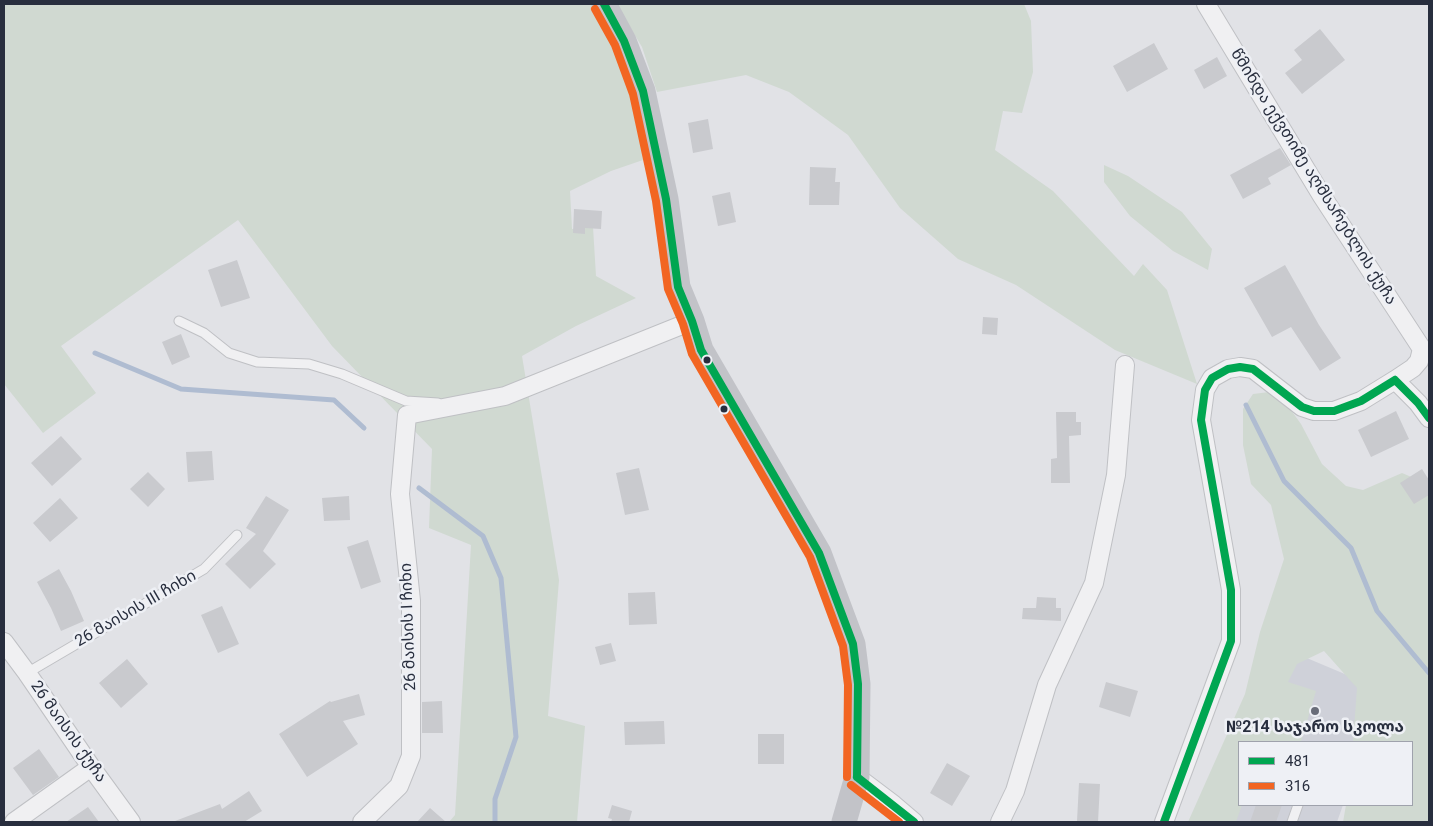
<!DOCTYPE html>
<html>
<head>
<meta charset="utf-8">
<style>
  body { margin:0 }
  #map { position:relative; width:1433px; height:826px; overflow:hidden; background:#e1e2e6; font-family:Roboto,sans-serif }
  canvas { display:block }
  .frame { position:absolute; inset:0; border:5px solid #282e3e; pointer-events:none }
  .legend { position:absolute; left:1238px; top:741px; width:175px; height:65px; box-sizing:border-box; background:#eef0f5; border:1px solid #9fa2ac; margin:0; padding:6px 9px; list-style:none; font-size:15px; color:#282e3e }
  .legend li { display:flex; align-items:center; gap:10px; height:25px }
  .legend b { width:25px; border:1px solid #9fa2ac }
</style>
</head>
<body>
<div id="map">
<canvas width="1433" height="826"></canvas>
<div class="frame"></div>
<ul class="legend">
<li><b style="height:6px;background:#00a651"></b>481</li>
<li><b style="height:6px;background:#f26522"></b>316</li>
</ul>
</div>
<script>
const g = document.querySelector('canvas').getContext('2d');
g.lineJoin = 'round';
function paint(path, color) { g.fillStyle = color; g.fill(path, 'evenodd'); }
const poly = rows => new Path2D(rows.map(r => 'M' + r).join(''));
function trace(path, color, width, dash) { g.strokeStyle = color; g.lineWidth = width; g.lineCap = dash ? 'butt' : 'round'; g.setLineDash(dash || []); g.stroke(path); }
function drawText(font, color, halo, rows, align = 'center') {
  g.font = font + ' Roboto,"Noto Sans Georgian",sans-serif'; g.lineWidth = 5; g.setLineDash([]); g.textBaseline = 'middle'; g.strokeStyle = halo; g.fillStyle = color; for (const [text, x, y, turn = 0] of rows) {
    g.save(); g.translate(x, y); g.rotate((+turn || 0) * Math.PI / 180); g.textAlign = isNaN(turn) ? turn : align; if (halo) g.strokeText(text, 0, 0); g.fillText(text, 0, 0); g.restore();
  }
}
paint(poly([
  [1302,656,1359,680,1364,742,1252,742,1275,674],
  [1239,805,1343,805,1337,822,1224,822]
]), '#cfd1d9');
paint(poly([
  [4,4,595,4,636,97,643,160,611,171,570,191,572,229,593,227,596,276,636,298,576,326,522,356,559,580,548,716,585,726,577,822,449,822,455,815,471,545,429,528,432,449,332,346,238,220,61,346,96,393,43,433,4,384],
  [616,4,1024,4,1031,21,1033,72,1022,113,1003,111,995,150,1053,191,1134,276,1143,264,1167,290,1197,384,1115,350,1016,285,958,259,900,208,848,135,789,92,746,75,657,92,642,47],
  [1104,165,1128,176,1182,212,1212,249,1208,270,1173,251,1130,216,1104,182],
  [1277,391,1301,424,1322,464,1346,486,1363,490,1402,473,1428,484,1429,486,1429,822,1343,822,1346,805,1412,805,1412,742,1353,742,1357,688,1324,651,1297,664,1288,682,1316,691,1301,742,1239,742,1239,805,1242,805,1236,822,1188,822,1245,694,1260,632,1284,559,1271,505,1251,484,1243,445,1243,409,1253,394]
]), '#d0d9d1');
trace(poly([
  [95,353,181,389,334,400,364,428],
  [1246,405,1284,481,1351,548,1377,611,1429,673],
  [419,488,483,536,501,578,516,737,495,799,495,822]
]), '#afbcd1', 5);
paint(poly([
  [1320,29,1345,60,1302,94,1285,73,1302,60,1294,50],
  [1154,43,1168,69,1127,92,1113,66],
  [1217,57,1227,76,1204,89,1194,70],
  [708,119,713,149,693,153,688,123],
  [1280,148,1291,165,1268,178,1271,184,1243,199,1230,175],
  [810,167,836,168,835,182,840,182,839,205,809,205],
  [730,192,736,222,718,226,712,196],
  [574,209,602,211,601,229,585,228,585,234,573,233],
  [237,260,250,298,221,307,208,270],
  [1285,265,1319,325,1341,358,1320,371,1291,327,1272,337,1244,288],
  [983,317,998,318,997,335,982,334],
  [181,334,190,357,172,365,162,342],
  [1396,411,1409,439,1371,457,1358,430],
  [1056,412,1076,412,1076,422,1081,422,1081,435,1069,436,1070,483,1051,483,1051,459,1057,458],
  [61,436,82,459,52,486,31,463],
  [212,451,214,480,188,482,186,452],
  [639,468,649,510,625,515,616,473],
  [1422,469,1429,480,1429,495,1414,504,1400,483],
  [148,472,165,489,148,507,130,489],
  [266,496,289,510,263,551,276,564,250,589,225,564,256,534,246,528],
  [349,496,350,520,324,521,322,498],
  [60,498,78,518,50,542,33,523],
  [368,540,381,582,361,589,347,547],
  [59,569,71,591,84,621,61,631,51,608,37,582],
  [655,592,657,624,629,625,628,593],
  [1037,597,1056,598,1056,608,1061,608,1061,621,1022,619,1023,608,1036,608],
  [222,606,239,644,218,653,201,615],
  [611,643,616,661,600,665,595,647],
  [127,659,148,684,121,708,99,683],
  [1106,682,1138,691,1130,717,1099,707],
  [359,694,365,715,343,721,358,744,307,777,279,734,330,701,331,702],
  [442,701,443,733,422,733,422,702],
  [664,721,665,744,625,745,624,722],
  [758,734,784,734,784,764,758,764],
  [39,749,59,777,33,795,13,768],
  [947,763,970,776,952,806,930,793],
  [1079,783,1100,784,1098,822,1077,821],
  [249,791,262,811,244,822,176,822,175,821,220,804,222,809],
  [612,805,632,811,629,822,611,822,612,819,608,818],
  [1256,805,1282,805,1276,822,1250,822],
  [88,807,99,822,66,822],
  [430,808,446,822,417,822]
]), '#c9cace');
const lane = poly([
  [179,321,204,333,229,353,257,362,309,364,342,374,406,401,438,403],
  [27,673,204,569,237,535],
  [1292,822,1298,805]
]);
const street = poly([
  [1395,380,1418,403,1429,418],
  [4,642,27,673,91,767,131,822],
  [857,777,894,805,914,822],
  [14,822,91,767],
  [362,822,399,786,411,756,411,601,400,494,407,415,505,396,692,321],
  [1000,822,1015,791,1047,685,1094,583,1116,475,1125,365],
  [1164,822,1231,641,1231,590,1201,420,1205,390,1212,378,1228,369,1240,367,1253,369,1302,407,1314,411,1334,411,1361,401,1395,380,1413,368,1419,361,1422,349,1322,196,1206,4]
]);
trace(lane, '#bfc0c4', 11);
trace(street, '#bfc0c4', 20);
trace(lane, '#f0f0f2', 9);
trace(street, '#f0f0f2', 18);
trace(poly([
  [604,4,624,41,643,91,666,199,678,287,692,321,701,350,819,553,853,644,858,684,857,777,844,822]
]), '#c2c3c8', 25);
trace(poly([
  [604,4,624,41,643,91,666,199,678,287,692,321,701,350,819,553,853,644,858,684,857,777],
  [1395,380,1418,403,1429,418],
  [857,777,914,822],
  [1164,822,1231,641,1231,590,1201,420,1205,390,1212,378,1228,369,1240,367,1253,369,1302,407,1314,411,1334,411,1361,401,1395,380]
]), '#00a651', 8);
trace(poly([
  [595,9,615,45,633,94,656,201,668,289,683,324,692,354,810,557,843,646,848,685,847,777],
  [851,785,899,822]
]), '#f26522', 8);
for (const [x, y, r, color] of [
  [707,360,4.5,"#282e3e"],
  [724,409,4.5,"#282e3e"],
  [1315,711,5,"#696d79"]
]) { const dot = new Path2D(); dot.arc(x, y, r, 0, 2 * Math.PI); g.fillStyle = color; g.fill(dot); trace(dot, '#eef0f5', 2); }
drawText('16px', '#282e3e', '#eef0f5', [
  ["წმინდა ექვთიმე აღმსარებლის ქუჩა",1313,177,58],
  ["26 მაისის III ჩიხი",136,609,-30],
  ["26 მაისის I ჩიხი",409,627,-92],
  ["26 მაისის ქუჩა",68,732,55]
]);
drawText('bold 16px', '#282e3e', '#eef0f5', [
  ["№214 საჯარო სკოლა",1315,728]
]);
</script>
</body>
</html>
